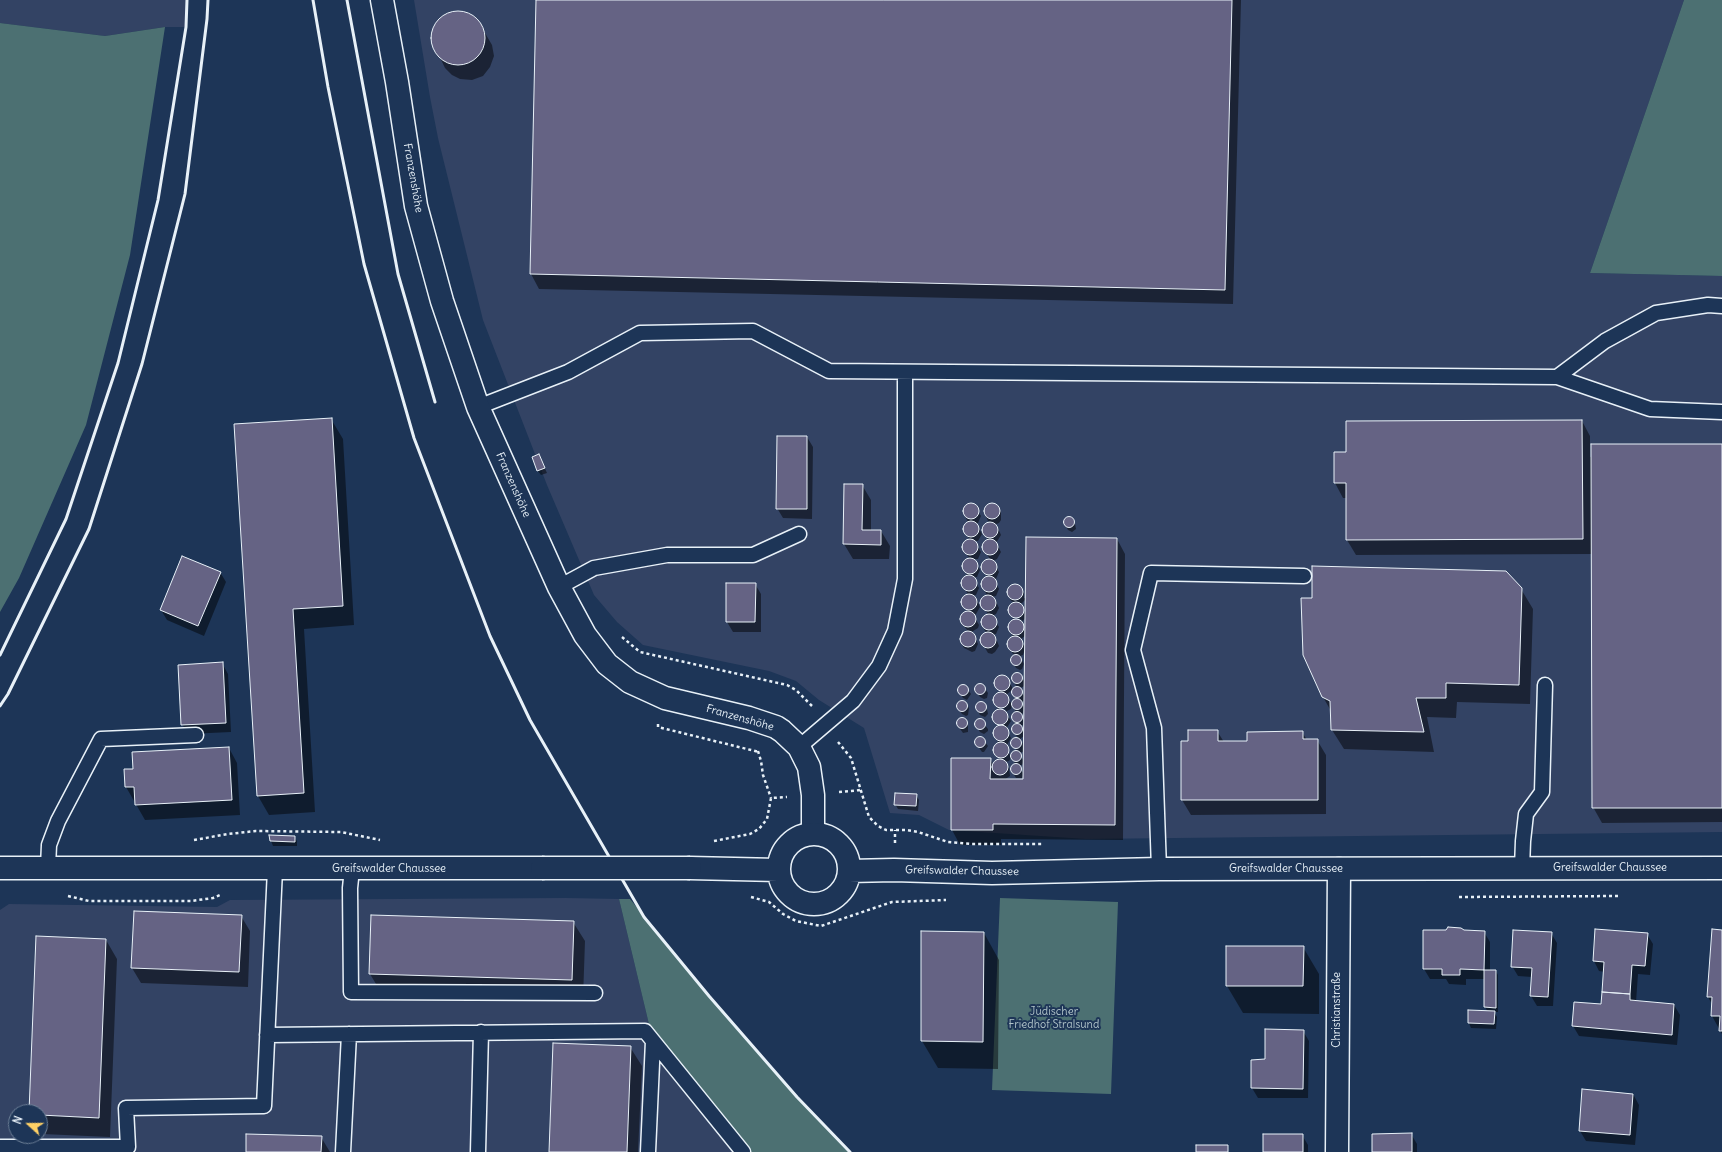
<!DOCTYPE html>
<html>
<head>
<meta charset="utf-8">
<style>
  body { margin:0 }
  #map { position:relative; width:1722px; height:1152px; overflow:hidden; background:#1d3557; font-family:Delius,sans-serif }
  canvas { display:block }
  .north { position:absolute; left:8px; top:1104px; width:40px; height:40px; box-sizing:border-box; background:#1d3557; border:1px solid #6e8097; border-radius:50%; rotate:291deg; font-size:11px; font-weight:700; line-height:16px; text-align:center; color:#e8f1f8 }
  .north::after { content:''; display:block; margin:auto; width:14px; height:18px; background:#ffd166; clip-path:polygon(50% 0,100% 100%,50% 72%,0 100%) }
</style>
</head>
<body>
<div id="map">
<canvas width="1722" height="1152"></canvas>
<div class="north">N</div>
</div>
<script>
const g = document.querySelector('canvas').getContext('2d');
g.lineJoin = 'round';
function paint(path, color) { g.fillStyle = color; g.fill(path, 'evenodd'); }
const poly = rows => new Path2D(rows.map(r => 'M' + r).join(''));
function trace(path, color, width, dash) { g.strokeStyle = color; g.lineWidth = width; g.lineCap = dash ? 'butt' : 'round'; g.setLineDash(dash || []); g.stroke(path); }
function drawText(font, color, halo, rows, align = 'center') {
  g.font = font + ' Delius,sans-serif'; g.lineWidth = 4; g.setLineDash([]); g.textBaseline = 'middle'; g.strokeStyle = halo; g.fillStyle = color; for (const [text, x, y, turn = 0] of rows) {
    g.save(); g.translate(x, y); g.rotate((+turn || 0) * Math.PI / 180); g.textAlign = isNaN(turn) ? turn : align; if (halo) g.strokeText(text, 0, 0); g.fillText(text, 0, 0); g.restore();
  }
}
paint(poly([
  [0,0,187,0,186,27,165,27,105,36,0,23],
  [414,0,1684,0,1590,273,1722,276,1722,832,1086,839,949,830,919,815,890,813,864,728,819,700,796,681,769,671,643,645,617,622,594,595,547,485,483,320,438,138,430,97],
  [566,898,619,899,653,1041,743,1152,0,1152,0,910,9,904,217,907,230,900],
  [16,1112,40,1112,40,1136,16,1136]
]), '#334364');
paint(poly([
  [1684,0,1722,0,1722,276,1590,273],
  [0,23,105,36,165,27,130,255,86,425,19,578,0,612],
  [1000,898,1118,902,1111,1094,992,1090],
  [619,899,630,899,709,996,797,1097,850,1152,743,1152,653,1041]
]), '#4c7072');
paint(poly([
  [537,0,1241,0,1233,304,539,289,531,274],
  [461,12,470,15,478,21,492,45,494,56,490,67,483,76,472,80,460,79,452,75,445,68,433,43,433,34,436,25,443,18,451,13],
  [331,419,343,439,354,625,304,629,315,812,269,815,258,796,235,425],
  [1582,421,1590,436,1590,457,1722,445,1722,822,1602,823,1593,807,1593,554,1356,555,1347,540,1347,498,1343,498,1335,483,1335,453,1347,453],
  [807,437,813,447,812,519,783,518,777,508],
  [541,460,547,473,541,475,538,471],
  [862,485,871,500,871,531,881,531,890,546,889,559,853,559,844,544],
  [966,505,974,505,981,516,978,523,974,523,977,525,982,534,978,541,974,541,981,552,978,559,973,559,980,570,977,577,973,578,979,588,976,595,972,596,976,598,980,607,976,614,973,615,979,625,978,628,970,633,974,635,978,644,975,651,972,652,964,648,960,640,964,633,968,631,962,624,962,616,968,612,962,602,965,595,968,594,961,583,965,577,968,577,962,566,966,559,970,559,964,551,964,543,966,541,970,540,963,529,968,522,963,512],
  [987,505,995,505,998,507,1001,512,1001,520,999,523,994,525,997,526,1001,535,996,543,1001,552,997,559,993,561,999,572,996,579,994,579,999,589,996,596,991,597,995,599,999,608,996,614,992,616,999,627,996,634,992,635,995,636,999,646,995,652,992,654,988,653,981,641,984,634,988,633,985,631,981,622,985,616,988,614,981,603,984,596,987,595,981,585,985,578,988,578,981,567,985,560,990,559,983,548,988,540,983,531,986,524,992,523,988,521,984,512],
  [1068,517,1073,519,1075,524,1076,529,1072,532,1068,530,1064,523,1065,518],
  [1117,539,1125,554,1123,840,1001,839,1001,845,960,845,952,830,990,759,994,766,996,762,1000,760,994,751,996,744,999,744,994,734,998,727,993,718,996,711,999,711,997,707,1006,712,1006,710,995,704,994,697,1001,693,995,683,995,680,1001,675,1005,676,1012,687,1012,689,1019,688,1025,697,1025,684,1023,687,1018,688,1013,681,1013,676,1019,673,1025,682,1025,649,1023,655,1020,656,1024,664,1022,669,1020,670,1016,668,1012,661,1013,656,1016,655,1013,654,1008,645,1011,638,1014,638,1008,628,1009,624,1014,621,1012,618,1021,622,1022,620,1010,615,1009,612,1012,604,1016,603,1011,601,1009,596,1008,588,1014,584,1021,588,1024,593,1024,598,1026,598],
  [1026,599,1026,614,1019,604,1022,603],
  [1026,618,1026,631,1020,623],
  [1026,635,1026,648,1020,640],
  [1012,690,1016,700,1011,703,1006,695],
  [1025,701,1025,722,1021,715,1023,713,1025,708,1021,702],
  [1012,705,1016,712,1012,718,1016,725,1014,725,1012,730,1019,739,1016,738,1012,741,1017,751,1015,751,1010,756,1007,745,1011,738,1006,729,1011,721,1005,712,1011,709],
  [1025,724,1025,733,1020,726],
  [1025,735,1025,747,1020,739],
  [1024,747,1024,780,1004,780,1010,776,1009,768,1005,762,1009,761,1012,756,1015,764,1011,770,1016,778,1022,778,1024,774,1018,766,1022,765,1024,761,1018,753,1023,752],
  [220,572,226,582,204,636,167,620,161,610],
  [727,584,755,584,761,594,761,632,733,632,727,622],
  [1521,589,1533,609,1530,704,1457,702,1456,718,1427,717,1434,752,1344,749,1332,730,1331,711,1323,697],
  [222,663,228,674,231,732,188,734,182,724],
  [982,684,988,693,987,698,984,699,980,697,976,690,977,685],
  [962,685,965,685,971,694,967,700,963,698,960,693,959,688],
  [961,701,966,703,969,708,968,715,966,716,962,714,957,707,958,704],
  [982,703,987,709,988,714,985,717,980,715,976,708,978,704],
  [961,718,965,720,968,725,968,732,963,733,958,726,957,721],
  [977,720,981,720,988,729,988,731,984,734,980,732,977,727],
  [1217,731,1224,742,1248,742,1302,732,1307,740,1317,740,1326,755,1326,814,1191,815,1182,800,1189,742],
  [979,737,983,739,988,746,984,752,982,752,975,742,975,740],
  [229,748,237,763,240,815,145,820,126,787,134,770],
  [916,795,919,800,918,811,898,809,895,804],
  [294,837,297,841,297,846,273,846,271,841],
  [241,916,250,931,248,987,141,983,132,968],
  [573,922,585,941,583,999,382,994,370,974],
  [1596,930,1647,934,1653,944,1650,975,1638,974,1636,1002,1674,1005,1680,1015,1677,1045,1579,1036,1573,1026,1602,1006,1605,972,1599,971,1594,961],
  [1464,931,1484,932,1490,942,1490,971,1496,971,1498,975,1498,1012,1494,1012,1497,1017,1496,1029,1471,1028,1469,1023,1488,1012,1485,1007,1485,979,1466,979,1466,985,1449,984,1446,979,1430,979,1424,969],
  [1722,931,1722,1034,1712,1016,1712,1004,1708,997],
  [984,933,999,960,998,1069,938,1068,922,1041],
  [1551,933,1557,943,1553,1006,1537,1006,1531,996,1532,977,1518,976,1512,966],
  [106,940,117,959,110,1137,42,1134,40,1132,40,1112,30,1112],
  [1303,947,1319,974,1319,1014,1243,1013,1227,986],
  [1303,1031,1309,1041,1308,1098,1258,1098,1252,1088],
  [630,1047,642,1066,638,1152,550,1152],
  [1633,1094,1639,1105,1635,1145,1586,1141,1580,1131],
  [1411,1134,1417,1144,1417,1152,1373,1152],
  [1302,1135,1308,1145,1308,1152,1264,1152],
  [321,1137,330,1152,247,1152]
]), '#0007');
const building = poly([
  [536,0,1232,0,1225,290,530,274,536,0],
  '431 38a27 27 0 1 1 54 0a27 27 0 1 1-54 0Z',
  [332,418,343,606,293,609,304,793,257,796,234,424,332,418],
  [1582,420,1583,539,1346,540,1346,483,1334,483,1334,452,1346,452,1346,421,1582,420],
  [777,436,807,436,807,509,776,509,777,436],
  [1591,444,1722,444,1722,808,1592,808,1591,444],
  [539,454,545,468,537,471,532,457,539,454],
  [844,484,863,484,862,530,881,530,881,545,843,544,844,484],
  '963 511a8 8 0 1 1 16 0a8 8 0 1 1-16 0Z',
  '984 511a8 8 0 1 1 16 0a8 8 0 1 1-16 0Z',
  '1063.5 522a5.5 5.5 0 1 1 11 0a5.5 5.5 0 1 1-11 0Z',
  '963 529a8 8 0 1 1 16 0a8 8 0 1 1-16 0Z',
  '982 530a8 8 0 1 1 16 0a8 8 0 1 1-16 0Z',
  [1026,537,1117,538,1115,825,993,824,993,830,951,830,951,758,991,758,990,779,1023,779,1026,537],
  '982 547a8 8 0 1 1 16 0a8 8 0 1 1-16 0Z',
  '962 547a8 8 0 1 1 16 0a8 8 0 1 1-16 0Z',
  [182,556,221,572,198,626,160,610,182,556],
  '962 566a8 8 0 1 1 16 0a8 8 0 1 1-16 0Z',
  '981 567a8 8 0 1 1 16 0a8 8 0 1 1-16 0Z',
  [1312,566,1506,571,1522,588,1519,685,1446,683,1446,698,1416,698,1424,732,1331,730,1330,701,1322,697,1303,655,1301,598,1312,598,1312,566],
  '961 583a8 8 0 1 1 16 0a8 8 0 1 1-16 0Z',
  '981 584a8 8 0 1 1 16 0a8 8 0 1 1-16 0Z',
  [726,583,756,583,755,622,726,622,726,583],
  '1007 592a8 8 0 1 1 16 0a8 8 0 1 1-16 0Z',
  '961 602a8 8 0 1 1 16 0a8 8 0 1 1-16 0Z',
  '980 603a8 8 0 1 1 16 0a8 8 0 1 1-16 0Z',
  '1008 610a8 8 0 1 1 16 0a8 8 0 1 1-16 0Z',
  '960 619a8 8 0 1 1 16 0a8 8 0 1 1-16 0Z',
  '981 622a8 8 0 1 1 16 0a8 8 0 1 1-16 0Z',
  '1008 627a8 8 0 1 1 16 0a8 8 0 1 1-16 0Z',
  '960 639a8 8 0 1 1 16 0a8 8 0 1 1-16 0Z',
  '980 640a8 8 0 1 1 16 0a8 8 0 1 1-16 0Z',
  '1007 644a8 8 0 1 1 16 0a8 8 0 1 1-16 0Z',
  '1010.5 660a5.5 5.5 0 1 1 11 0a5.5 5.5 0 1 1-11 0Z',
  [223,662,226,723,181,725,178,665,223,662],
  '1011.5 678a5.5 5.5 0 1 1 11 0a5.5 5.5 0 1 1-11 0Z',
  '994 683a8 8 0 1 1 16 0a8 8 0 1 1-16 0Z',
  '974.5 689a5.5 5.5 0 1 1 11 0a5.5 5.5 0 1 1-11 0Z',
  '957.5 690a5.5 5.5 0 1 1 11 0a5.5 5.5 0 1 1-11 0Z',
  '1011.5 692a5.5 5.5 0 1 1 11 0a5.5 5.5 0 1 1-11 0Z',
  '993 700a8 8 0 1 1 16 0a8 8 0 1 1-16 0Z',
  '1011.5 704a5.5 5.5 0 1 1 11 0a5.5 5.5 0 1 1-11 0Z',
  '956.5 706a5.5 5.5 0 1 1 11 0a5.5 5.5 0 1 1-11 0Z',
  '975.5 707a5.5 5.5 0 1 1 11 0a5.5 5.5 0 1 1-11 0Z',
  '992 717a8 8 0 1 1 16 0a8 8 0 1 1-16 0Z',
  '1011.5 717a5.5 5.5 0 1 1 11 0a5.5 5.5 0 1 1-11 0Z',
  '956.5 723a5.5 5.5 0 1 1 11 0a5.5 5.5 0 1 1-11 0Z',
  '974.5 724a5.5 5.5 0 1 1 11 0a5.5 5.5 0 1 1-11 0Z',
  '1011.5 729a5.5 5.5 0 1 1 11 0a5.5 5.5 0 1 1-11 0Z',
  '993 733a8 8 0 1 1 16 0a8 8 0 1 1-16 0Z',
  [1188,730,1218,730,1218,741,1247,741,1247,732,1303,731,1303,739,1318,739,1318,800,1181,800,1181,741,1188,741,1188,730],
  '974.5 742a5.5 5.5 0 1 1 11 0a5.5 5.5 0 1 1-11 0Z',
  '1010.5 743a5.5 5.5 0 1 1 11 0a5.5 5.5 0 1 1-11 0Z',
  '993 750a8 8 0 1 1 16 0a8 8 0 1 1-16 0Z',
  [229,747,232,800,135,805,134,787,125,787,124,769,133,769,132,752,229,747],
  '1010.5 756a5.5 5.5 0 1 1 11 0a5.5 5.5 0 1 1-11 0Z',
  '992 767a8 8 0 1 1 16 0a8 8 0 1 1-16 0Z',
  '1010.5 769a5.5 5.5 0 1 1 11 0a5.5 5.5 0 1 1-11 0Z',
  [895,793,917,794,916,806,894,805,895,793],
  [269,835,295,836,295,842,270,841,269,835],
  [134,911,242,915,239,972,131,968,134,911],
  [371,915,574,921,572,980,369,974,371,915],
  [1448,927,1461,928,1464,930,1485,931,1484,970,1460,969,1460,975,1442,975,1442,969,1423,969,1423,930,1446,930,1448,927],
  [1595,929,1648,933,1645,966,1632,965,1630,994,1602,992,1604,962,1593,961,1595,929],
  [1712,929,1722,930,1722,1031,1719,1031,1720,1016,1711,1016,1712,997,1707,997,1712,929],
  [1513,930,1552,932,1548,997,1530,996,1532,968,1511,967,1513,930],
  [921,931,984,932,983,1042,921,1041,921,931],
  [36,936,106,939,99,1118,40,1115,40,1112,29,1112,36,936],
  [1226,946,1304,946,1303,986,1226,986,1226,946],
  [1484,970,1496,970,1496,1008,1484,1007,1484,970],
  [1602,992,1630,994,1630,1000,1674,1004,1672,1035,1572,1026,1574,1002,1601,1004,1602,992],
  [1468,1010,1495,1011,1494,1024,1468,1023,1468,1010],
  [1265,1029,1304,1030,1303,1089,1251,1088,1251,1060,1265,1059,1265,1029],
  [553,1043,631,1046,627,1152,549,1152,553,1043],
  [1582,1089,1633,1094,1630,1135,1579,1131,1582,1089],
  [1412,1133,1412,1152,1372,1152,1372,1134,1412,1133],
  [246,1134,322,1136,321,1152,246,1152,246,1134],
  [1263,1134,1303,1134,1303,1152,1263,1152,1263,1134],
  [1196,1145,1228,1145,1228,1152,1196,1152,1196,1145]
]);
paint(building, '#656384');
trace(building, '#e8f1f8', 1);
const service = poly([
  [1557,377,1605,341,1656,313,1708,305,1722,306],
  [478,407,568,372,640,333,753,331,829,371,1557,377,1650,409,1722,412],
  [559,587,594,568,667,555,753,555,799,534],
  [799,747,853,701,879,666,895,631,905,579,905,373],
  [48,867,49,845,58,821,101,739,196,735],
  [1522,868,1523,841,1526,814,1542,792,1545,685],
  [352,869,350,888,351,992,595,993],
  [1159,869,1154,728,1133,650,1151,573,1304,576],
  [267,1035,645,1031,743,1152],
  [0,1147,128,1147,126,1108,264,1106,275,869],
  [343,1152,349,1034],
  [478,1152,481,1032],
  [648,1152,653,1041]
]);
const minor = poly([
  [382,0,397,82,416,206,442,301,478,407,559,587,585,635,607,664,630,682,665,698,749,718,776,727,782,731,799,747,809,767,813,795,813,833],
  [1337,1152,1339,869]
]);
const secondary = poly([
  '779 869a35 35 0 1 1 70 0a35 35 0 1 1-70 0Z',
  [0,868,542,868],
  [690,868,778,870],
  [849,871,894,870,992,873,1159,869,1722,868]
]);
trace(service, '#e8f1f8', 17);
trace(minor, '#e8f1f8', 25);
trace(secondary, '#e8f1f8', 25);
trace(poly([
  [622,637,640,652,787,685,796,690,813,707],
  [658,724,658,727,759,752],
  [838,742,851,758,869,817,878,826,886,830,906,830,918,832,948,842,971,844,1042,844],
  [758,751,761,761,763,775,771,798],
  [839,792,861,790],
  [194,840,228,834,256,831,341,832,380,840],
  [714,841,750,834,759,829,767,819,771,798,787,797],
  [895,843,895,830],
  [68,896,89,901,191,901,213,898,220,895],
  [751,897,769,902,783,914,796,921,821,926,892,902,946,900],
  [1459,897,1620,896]
]), '#e8f1f8', 2.5, [3, 3]);
trace(service, '#1d3557', 14);
trace(minor, '#1d3557', 22);
trace(secondary, '#1d3557', 22);
trace(poly([
  [313,0,328,87,364,264,414,438,490,636,530,720,644,917,709,996,797,1097,850,1152],
  [347,0,398,274,435,402],
  [0,655,66,519,118,363,158,200,186,27,187,0],
  [0,706,8,694,89,529,142,364,185,194,207,19,208,0]
]), '#e8f1f8', 3);
const secondaryBridge = poly([
  [542,868,690,868]
]);
trace(secondaryBridge, '#e8f1f8', 25, []);
trace(secondaryBridge, '#1d3557', 22);
drawText('11px', '#e8f1f8', '#1d3557', [
  ["Franzenshöhe",413,178,80],
  ["Franzenshöhe",513,485,66],
  ["Franzenshöhe",740,718,16],
  ["Greifswalder Chaussee",1610,868],
  ["Greifswalder Chaussee",389,869],
  ["Greifswalder Chaussee",1286,869],
  ["Greifswalder Chaussee",962,871,1],
  ["Christianstraße",1337,1010,-90]
]);
drawText('11px', '#b1c4c9', '#1d3557', [
  ["Jüdischer",1054,1012],
  ["Friedhof Stralsund",1054,1025]
]);
</script>
</body>
</html>
